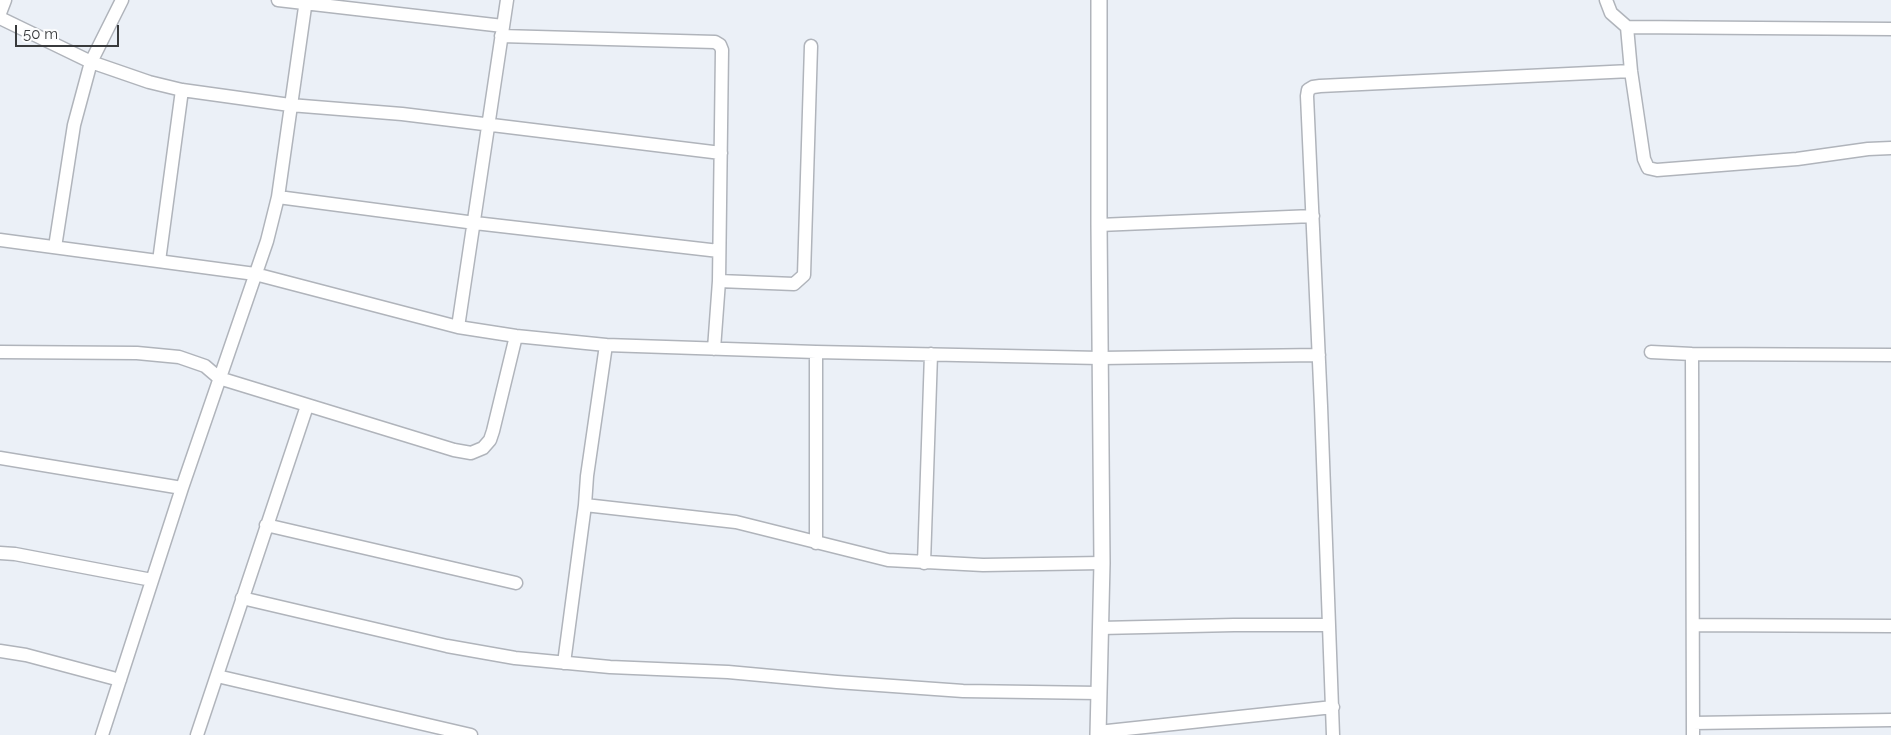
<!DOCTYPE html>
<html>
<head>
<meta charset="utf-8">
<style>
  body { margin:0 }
  #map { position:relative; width:1891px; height:735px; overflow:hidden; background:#ebf0f7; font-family:Raleway,sans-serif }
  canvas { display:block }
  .scale { position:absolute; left:15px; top:25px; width:104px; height:22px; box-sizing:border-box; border:2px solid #383a3c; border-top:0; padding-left:6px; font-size:15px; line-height:18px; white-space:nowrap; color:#383a3c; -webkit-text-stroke:4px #fcfdfe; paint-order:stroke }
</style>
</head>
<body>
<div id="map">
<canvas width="1891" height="735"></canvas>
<div class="scale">50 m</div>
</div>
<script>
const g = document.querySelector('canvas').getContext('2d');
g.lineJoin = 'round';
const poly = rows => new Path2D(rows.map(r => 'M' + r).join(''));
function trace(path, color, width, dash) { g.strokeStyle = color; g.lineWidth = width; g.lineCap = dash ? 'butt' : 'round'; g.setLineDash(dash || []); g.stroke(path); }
const minor = poly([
  [278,0,503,26],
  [1606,0,1611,13,1627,27,1631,71,1644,159,1648,168,1657,170,1797,159,1868,149,1891,148],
  [0,13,5,0],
  [0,18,91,62,149,82,182,90,290,105,402,114,721,153],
  [1627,27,1891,29],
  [501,36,715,42,720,45,722,50,719,281,714,349],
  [278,197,475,223,719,251],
  [1099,225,1313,216],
  [0,240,255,274,458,327,516,336,606,345,816,352,1100,358,1319,355],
  [55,247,74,125,91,62,122,0],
  [159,261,182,90],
  [719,281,794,284,804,275,811,46],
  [458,327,507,0],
  [0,352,137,353,179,357,205,366,219,378,454,450,471,453,483,448,490,440,493,431,516,336],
  [816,352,816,543],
  [1651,352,1692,354,1891,355],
  [1692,354,1693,735],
  [0,458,182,488],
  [585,505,736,522,888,560,983,565,1102,563],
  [266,525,516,583],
  [0,553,15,554,152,580],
  [924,563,931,354],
  [242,598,447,646,515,658,610,667,728,672,837,682,963,691,1099,693],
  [1693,625,1891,626],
  [1100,628,1234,625,1329,625],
  [0,651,26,655,120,680],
  [564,663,585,505,587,476,606,345],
  [217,676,471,735],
  [1693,723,1891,720],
  [1098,732,1333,707],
  [102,735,182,488,267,241,278,197,306,0],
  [197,735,307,406],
  [1333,735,1321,406,1307,96,1308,90,1313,87,1320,86,1631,71]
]);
const tertiary = poly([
  [1098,735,1102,563,1099,225,1099,0]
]);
trace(minor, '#b0b4bb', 15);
trace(tertiary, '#b0b4bb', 18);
trace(minor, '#fff', 12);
trace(tertiary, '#fff', 15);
</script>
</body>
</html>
